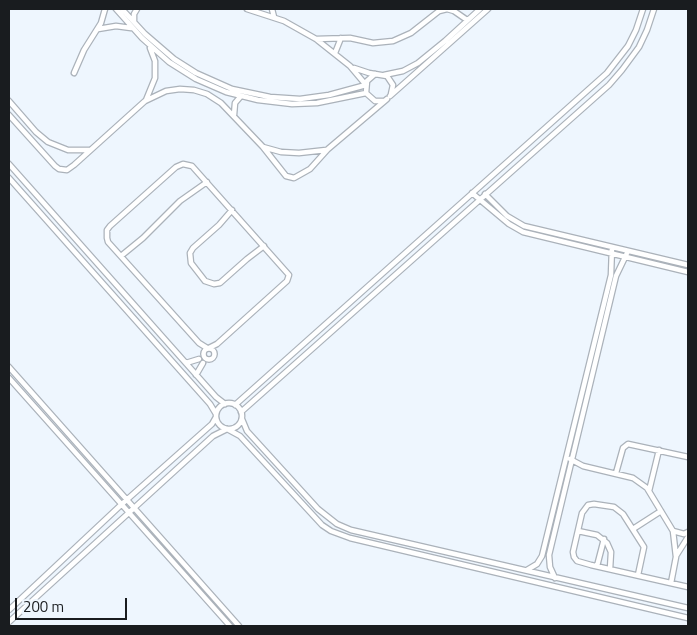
<!DOCTYPE html>
<html>
<head>
<meta charset="utf-8">
<style>
  body { margin:0 }
  #map { position:relative; width:697px; height:635px; overflow:hidden; background:#eef6fe; font-family:"Titillium Web",sans-serif }
  canvas { display:block }
  .frame { position:absolute; inset:0; border:10px solid #191c1f; pointer-events:none }
  .scale { position:absolute; left:15px; top:598px; width:112px; height:22px; box-sizing:border-box; border:2px solid #191c1f; border-top:0; padding-left:6px; font-size:15px; line-height:18px; white-space:nowrap; color:#191c1f; -webkit-text-stroke:4px #eef6fe; paint-order:stroke }
</style>
</head>
<body>
<div id="map">
<canvas width="697" height="635"></canvas>
<div class="frame"></div>
<div class="scale">200 m</div>
</div>
<script>
const g = document.querySelector('canvas').getContext('2d');
g.lineJoin = 'round';
const poly = rows => new Path2D(rows.map(r => 'M' + r).join(''));
function trace(path, color, width, dash) { g.strokeStyle = color; g.lineWidth = width; g.lineCap = dash ? 'butt' : 'round'; g.setLineDash(dash || []); g.stroke(path); }
const minor = poly([
  [116,9,142,38,169,62,196,79,226,92,258,100,292,104,317,103,366,93],
  [122,9,145,34,174,59,196,73,232,89,270,97,300,99,329,95,366,85],
  [247,9,284,21,316,39,350,66,366,85],
  [272,9,274,17],
  [134,21,134,14,137,9],
  [98,29,116,26,131,28],
  [316,39,350,38,373,43,393,41,411,33,439,11,447,9,454,11,467,20],
  [335,53,341,38],
  [354,68,369,73,387,76,393,85,391,94],
  [74,73,84,50,101,23,105,9],
  [375,74,367,81,366,93,375,101,384,101],
  [384,75,403,71,418,63,445,41,480,9],
  [390,96,488,9],
  [146,100,155,78,155,61,150,48],
  [9,101,36,132,48,142,68,150,89,150],
  [9,115,55,166,59,169,67,170,74,165,145,101,166,91,180,89,194,90,207,94,221,103,263,147,286,176,294,178,310,169,328,149,387,99],
  [234,115,235,103,241,96],
  [263,147,281,152,299,153,326,150],
  [9,164,216,397,225,404],
  [9,178,210,404,216,414],
  [472,193,509,224,523,232,688,272],
  [485,194,507,216,524,226,688,265],
  [232,210,219,225,193,248,190,253,191,263,205,281,214,284,220,283,247,259,264,246],
  [121,256,143,238,180,201,207,182],
  [207,348,199,343,108,242,107,238,107,230,110,226,176,167,183,164,192,166,289,275,287,281,217,344,209,348],
  '203.5 354a5.5 5.5 0 1 1 11 0a5.5 5.5 0 1 1-11 0Z',
  [186,363,199,359],
  [9,367,239,626],
  [196,375,203,363],
  [9,378,230,626],
  '216 416a13 13 0 1 1 26 0a13 13 0 1 1-26 0Z',
  [235,405,607,73,628,46,636,30,643,9],
  [241,412,609,85,622,70,639,47,647,30,654,9],
  [242,419,247,431,318,509,337,524,351,530,688,608],
  [229,430,240,436,322,525,331,531,350,538,688,618],
  [570,459,583,466,633,478,647,488,673,531,676,557,671,583],
  [616,473,623,448,628,444,688,457],
  [649,491,659,450],
  [633,529,661,511],
  [578,531,597,535,607,543,611,552,610,569],
  [673,531,684,534,688,532],
  [676,556,688,537],
  [597,566,604,539],
  [527,570,537,564,542,556,611,275,612,247],
  [638,575,644,547,623,514,614,507,594,504,588,505,582,513,573,552,574,557,577,561,591,565,688,587],
  [555,578,550,567,549,555,616,276,628,251],
  [9,610,122,504,212,424,216,417],
  [9,622,213,436,227,429]
]);
trace(minor, '#abb2ba', 7);
trace(minor, '#fff', 4.5);
</script>
</body>
</html>
